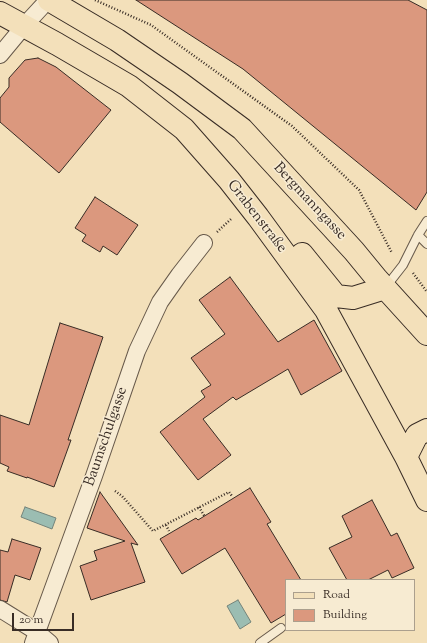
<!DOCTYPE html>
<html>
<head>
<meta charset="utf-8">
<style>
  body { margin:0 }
  #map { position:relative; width:427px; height:643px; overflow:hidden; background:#f3e0ba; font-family:"Sorts Mill Goudy",serif }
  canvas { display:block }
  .legend { position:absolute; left:285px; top:579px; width:130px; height:52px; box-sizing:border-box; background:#f7ebd2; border:1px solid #ab9f8d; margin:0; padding:5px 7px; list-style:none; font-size:12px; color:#382c25 }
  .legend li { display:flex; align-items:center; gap:8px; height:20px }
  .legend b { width:20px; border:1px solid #ab9f8d }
  .scale { position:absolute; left:12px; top:613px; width:62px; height:18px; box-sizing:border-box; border:2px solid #382c25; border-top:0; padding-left:5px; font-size:12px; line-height:14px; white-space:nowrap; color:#382c25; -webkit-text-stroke:3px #f7ebd2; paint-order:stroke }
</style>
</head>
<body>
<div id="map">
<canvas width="427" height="643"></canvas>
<ul class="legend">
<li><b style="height:5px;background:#f3e0ba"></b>Road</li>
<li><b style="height:11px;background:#db987e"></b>Building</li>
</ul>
<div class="scale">20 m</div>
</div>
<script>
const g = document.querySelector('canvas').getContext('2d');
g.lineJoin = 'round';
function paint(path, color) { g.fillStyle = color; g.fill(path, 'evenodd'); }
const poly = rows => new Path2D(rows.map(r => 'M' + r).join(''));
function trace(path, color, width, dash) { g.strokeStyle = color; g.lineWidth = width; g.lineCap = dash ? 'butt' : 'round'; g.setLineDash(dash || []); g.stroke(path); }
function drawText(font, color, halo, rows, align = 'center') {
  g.font = font + ' "Sorts Mill Goudy",serif'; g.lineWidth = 3; g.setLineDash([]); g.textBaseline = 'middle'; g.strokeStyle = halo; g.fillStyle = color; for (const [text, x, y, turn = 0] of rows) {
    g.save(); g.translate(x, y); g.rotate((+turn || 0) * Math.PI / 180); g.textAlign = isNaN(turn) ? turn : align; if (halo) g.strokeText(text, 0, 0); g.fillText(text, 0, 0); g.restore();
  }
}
const water = poly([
  [25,507,56,518,52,529,21,517,25,507],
  [238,600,251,622,240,629,227,606,238,600]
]);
paint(water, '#9bbdb2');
trace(water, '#73837a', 1);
const building = poly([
  [136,0,408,0,427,10,427,192,416,210,243,69,136,0],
  [38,58,56,67,111,110,59,173,0,122,0,98,9,87,9,78,25,60,38,58],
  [95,197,138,225,117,255,103,246,100,252,82,241,86,235,75,228,95,197],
  [230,277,278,342,314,320,342,371,301,395,288,369,236,400,233,397,203,419,231,455,198,480,160,432,205,397,201,391,211,385,191,358,225,334,199,300,230,277],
  [60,323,103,337,68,440,71,440,54,487,27,477,27,478,7,471,9,467,0,463,0,415,29,425,60,323],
  [250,488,271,522,267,524,301,580,286,580,286,614,271,623,225,548,182,574,160,539,196,518,198,520,250,488],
  [100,492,138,545,131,543,145,582,91,600,80,566,97,560,94,551,125,541,87,528,100,492],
  [372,500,391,536,397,533,414,568,392,578,388,570,368,580,347,580,329,548,352,537,342,516,372,500],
  [12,539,41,548,30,580,15,575,7,602,0,600,0,550,8,552,12,539]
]);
paint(building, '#db987e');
trace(building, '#382c25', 1);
const lane = poly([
  [418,235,427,244],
  [385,288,403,265,418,235,427,221],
  [260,643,281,628]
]);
const street = poly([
  [0,55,24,26,48,0],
  [0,609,37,632,50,643],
  [33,643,94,476,137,351,160,302,179,275,204,243]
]);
const primary = poly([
  [49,0,117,40,180,83,242,129,354,251,377,279,427,334],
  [0,13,57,44,129,86,184,129,229,180,258,217,326,310,406,457,427,500],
  [302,254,336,296,353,298,385,288],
  [406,457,417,435,427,430]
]);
trace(lane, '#67594a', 10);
trace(street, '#67594a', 18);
trace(primary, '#382c25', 24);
trace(poly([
  [95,0,151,25,292,126,359,190,392,253],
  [217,232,231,219],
  [413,273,427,292],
  [115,491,122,496,153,531,229,492,232,496],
  [199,507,205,517],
  [166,525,169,531]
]), '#382c25', 2.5, [1, 2]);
trace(lane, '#f7ebd2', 8);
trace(street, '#f7ebd2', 16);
trace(primary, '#f3e0ba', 22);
drawText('15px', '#382c25', '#f7ebd2', [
  ["Bergmanngasse",309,202,47],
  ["Grabenstraße",256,217,52],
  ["Baumschulgasse",107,437,-71]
]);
</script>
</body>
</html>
